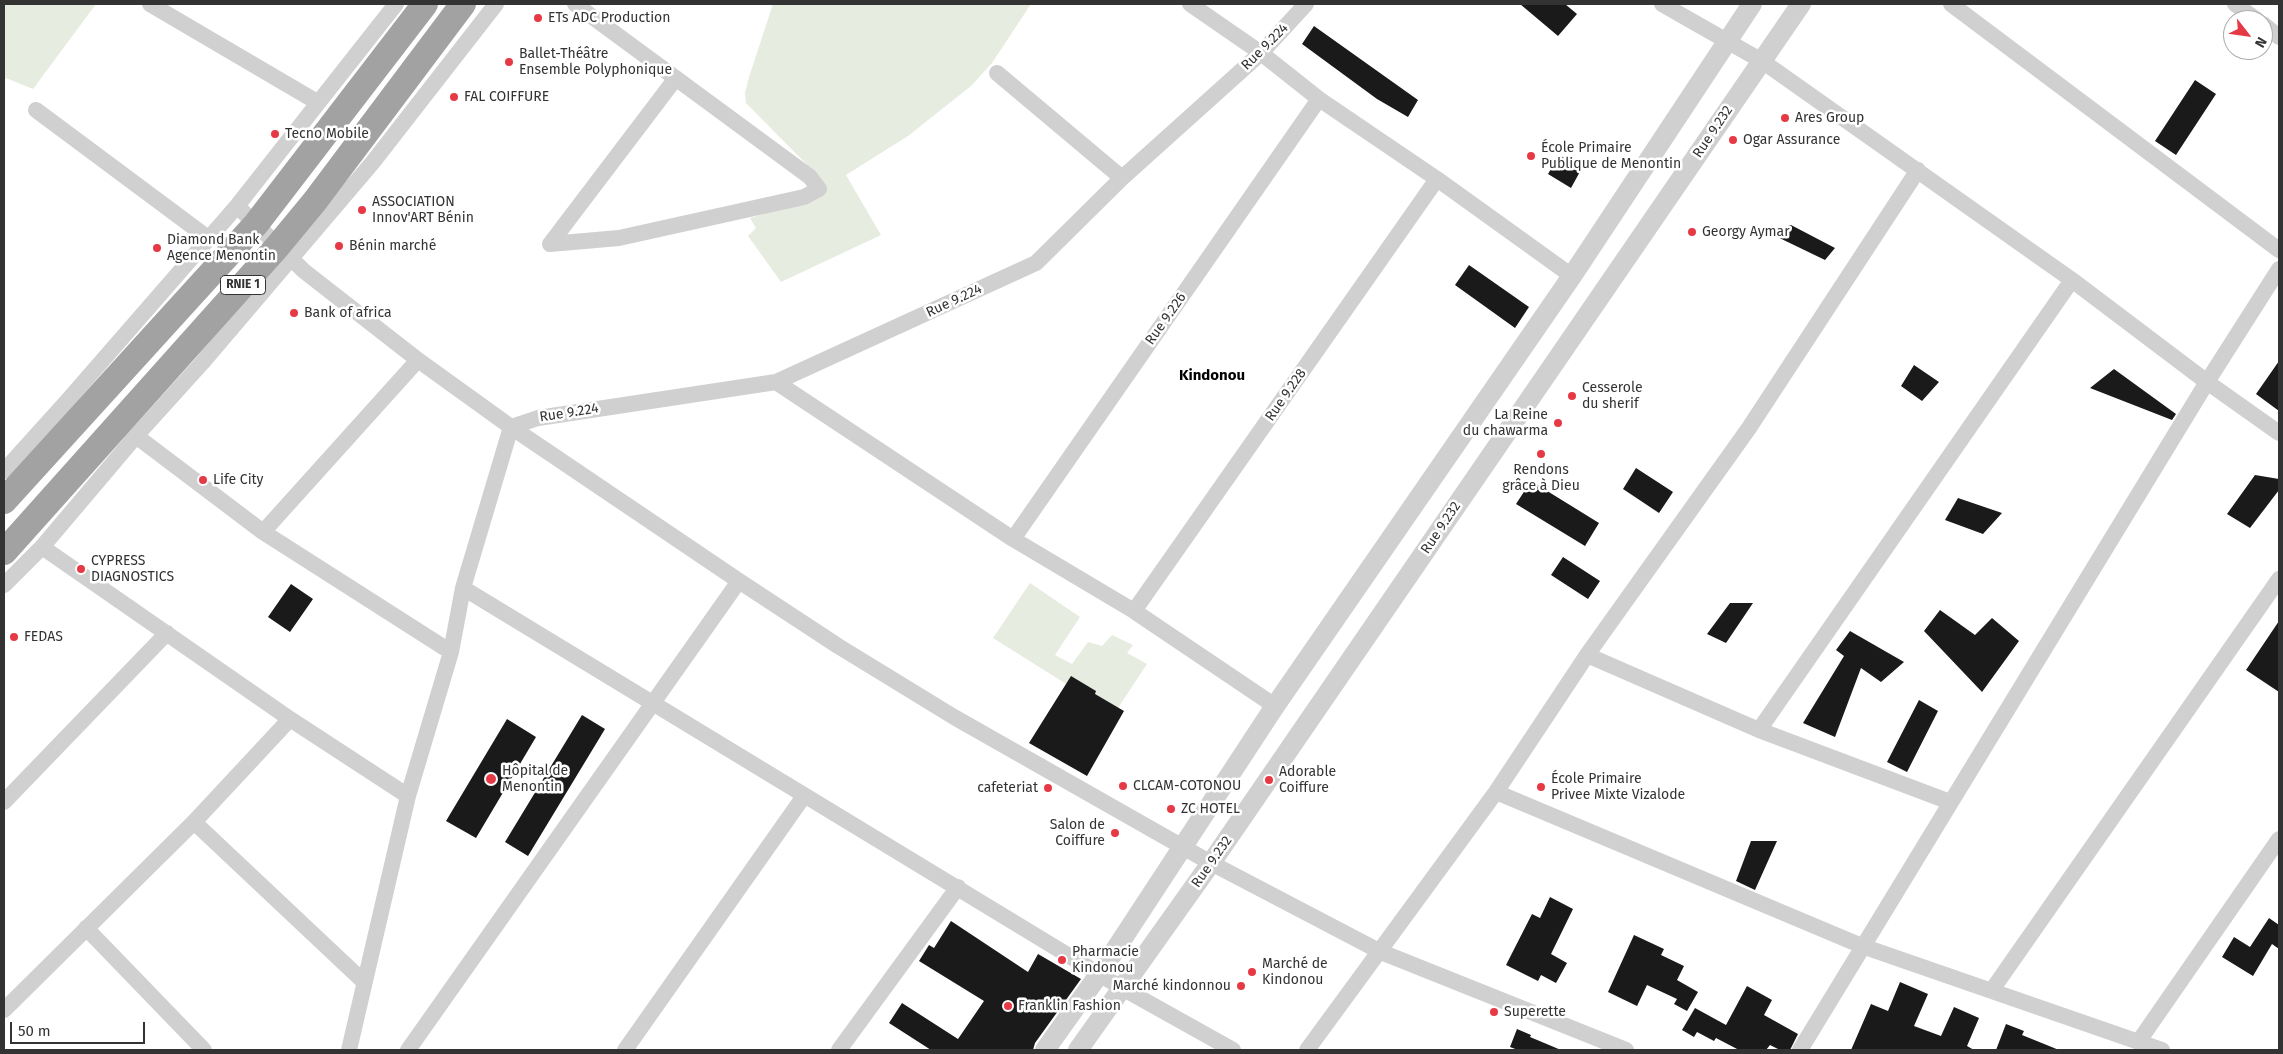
<!DOCTYPE html>
<html>
<head>
<meta charset="utf-8">
<style>
  body { margin:0 }
  #map { position:relative; width:2283px; height:1054px; overflow:hidden; background:#fff; font-family:"Fira Sans",sans-serif }
  canvas { display:block }
  .frame { position:absolute; inset:0; border:5px solid #333; pointer-events:none }
  .north { position:absolute; left:2223px; top:10px; width:50px; height:50px; box-sizing:border-box; background:#fff; border:1px solid #adadad; border-radius:50%; rotate:120deg; font-size:14px; font-weight:700; line-height:20px; text-align:center; color:#333 }
  .north::after { content:''; display:block; margin:auto; width:18px; height:22px; background:#e63946; clip-path:polygon(50% 0,100% 100%,50% 72%,0 100%) }
  .scale { position:absolute; left:10px; top:1022px; width:135px; height:22px; box-sizing:border-box; border:2px solid #333; border-top:0; padding-left:6px; font-size:15px; line-height:18px; white-space:nowrap; color:#333; -webkit-text-stroke:4px #fff; paint-order:stroke }
</style>
</head>
<body>
<div id="map">
<canvas width="2283" height="1054"></canvas>
<div class="frame"></div>
<div class="north">N</div>
<div class="scale">50 m</div>
</div>
<script>
const g = document.querySelector('canvas').getContext('2d');
g.lineJoin = 'round';
function paint(path, color) { g.fillStyle = color; g.fill(path, 'evenodd'); }
const poly = rows => new Path2D(rows.map(r => 'M' + r).join(''));
function trace(path, color, width, dash) { g.strokeStyle = color; g.lineWidth = width; g.lineCap = dash ? 'butt' : 'round'; g.setLineDash(dash || []); g.stroke(path); }
function drawText(font, color, halo, rows, align = 'center') {
  g.font = font + ' "Fira Sans",sans-serif'; g.lineWidth = 5; g.setLineDash([]); g.textBaseline = 'middle'; g.strokeStyle = halo; g.fillStyle = color; for (const [text, x, y, turn = 0] of rows) {
    g.save(); g.translate(x, y); g.rotate((+turn || 0) * Math.PI / 180); g.textAlign = isNaN(turn) ? turn : align; if (halo) g.strokeText(text, 0, 0); g.fillText(text, 0, 0); g.restore();
  }
}
paint(poly([
  [4,4,96,4,33,89,6,78,4,81],
  [773,4,1031,4,992,63,971,86,908,136,846,175,881,235,781,282,748,236,756,228,750,218,791,206,820,178,746,103,745,93,749,77],
  [1030,583,1080,617,1055,655,1072,664,1088,642,1102,646,1112,635,1133,645,1127,653,1147,664,1114,714,993,638]
]), '#e6ecdf');
paint(poly([
  [1520,4,1565,4,1577,14,1558,36],
  [1314,26,1418,100,1408,117,1377,99,1302,44],
  [2195,80,2216,94,2176,155,2155,141],
  [1559,155,1582,168,1571,188,1548,174],
  [1791,225,1835,248,1825,260,1767,232],
  [1469,265,1529,307,1515,328,1455,285],
  [2279,361,2279,411,2256,394],
  [1914,365,1939,382,1922,401,1901,386],
  [2114,369,2176,414,2172,420,2090,388],
  [1636,468,1673,492,1659,513,1623,489],
  [2255,475,2279,479,2279,490,2250,528,2227,514],
  [1531,481,1599,523,1585,546,1516,504],
  [1958,498,2002,513,1983,534,1945,520],
  [1563,557,1600,581,1588,599,1551,575],
  [291,584,313,599,290,632,268,617],
  [1730,603,1753,603,1726,643,1707,634],
  [1940,610,1975,635,1992,618,2019,641,1982,692,1924,631],
  [2279,621,2279,692,2246,670],
  [1850,631,1904,662,1881,682,1861,668,1835,737,1803,723,1844,656,1836,650],
  [1071,676,1096,691,1095,694,1124,711,1087,776,1029,743],
  [1919,700,1938,711,1907,772,1887,762],
  [582,715,605,729,528,856,505,842],
  [507,719,536,737,476,838,446,821],
  [1751,841,1777,841,1755,890,1736,881],
  [1550,897,1573,909,1551,954,1567,963,1556,983,1541,975,1538,981,1506,965,1532,914,1540,918],
  [2269,918,2279,925,2279,949,2272,944,2253,976,2222,957,2234,937,2250,947],
  [951,921,1028,972,1038,954,1081,979,1035,1043,1033,1050,931,1050,889,1023,902,1003,958,1039,984,1001,919,961,929,945,934,948],
  [1634,935,1664,949,1661,955,1684,966,1677,980,1698,992,1687,1011,1674,1004,1677,999,1647,985,1637,1006,1608,992],
  [1900,982,1928,994,1914,1026,1941,1036,1954,1007,1979,1018,1967,1046,1974,1050,1851,1050,1871,1004,1888,1011],
  [1747,986,1772,1000,1764,1015,1798,1034,1790,1050,1780,1050,1770,1045,1766,1050,1739,1050,1716,1038,1714,1041,1697,1032,1694,1037,1682,1030,1695,1008,1726,1025],
  [2006,1024,2024,1031,2022,1035,2059,1050,1996,1050],
  [1517,1029,1531,1035,1530,1037,1561,1050,1518,1050,1510,1047]
]), '#1a1a1a');
trace(poly([
  [150,4,317,102],
  [1190,4,1261,53,1319,99,1437,179,1572,276],
  [1662,4,1762,61,2072,280,2207,382,2279,433],
  [1951,4,2279,250],
  [2235,4,2257,20],
  [2263,24,2279,37],
  [997,73,1122,178],
  [36,110,208,238],
  [237,206,304,271,418,360,511,427,739,581,838,646,954,717,1211,863,1381,952,1626,1050],
  [550,244,619,238,804,197,819,189,810,177,575,4],
  [550,244,676,78],
  [776,382,1013,539,1134,611,1275,706],
  [136,436,263,532,451,652],
  [4,471,68,400,237,206,396,4],
  [263,532,418,360],
  [1013,539,1319,99],
  [42,547,290,719,408,796],
  [4,585,42,547,136,436,202,363,373,162,496,4],
  [463,588,1122,988,1233,1050],
  [1134,611,1437,179],
  [1587,655,1759,730,1950,802],
  [1759,730,2072,280],
  [1496,792,1862,946,2162,1050],
  [4,802,167,633],
  [194,822,364,982],
  [86,928,204,1050],
  [1992,990,2279,579],
  [4,1010,194,822,290,719],
  [2139,1041,2279,839],
  [349,1050,408,796,451,652,463,588,511,427,538,418,776,382,1036,263,1122,178,1261,53,1306,4],
  [408,1050,739,581],
  [625,1050,804,796],
  [839,1050,958,887],
  [1307,1050,1496,792,1587,655,1749,428,1918,170],
  [1800,1050,2207,382,2279,269]
]), '#d0d0d0', 16);
trace(poly([
  [1045,1050,1100,973,1275,706,1572,276,1752,4],
  [1078,1050,1211,863,1801,4]
]), '#d0d0d0', 20);
trace(poly([
  [4,501,256,224,425,4],
  [4,552,277,247,315,201,463,4]
]), '#a2a2a2', 26);
for (const [x, y, r, color] of [
  [538,18,5,"#e63946"],
  [509,62,5,"#e63946"],
  [454,97,5,"#e63946"],
  [1785,118,5,"#e63946"],
  [275,134,5,"#e63946"],
  [1733,140,5,"#e63946"],
  [1531,156,5,"#e63946"],
  [362,210,5,"#e63946"],
  [1692,232,5,"#e63946"],
  [339,246,5,"#e63946"],
  [157,248,5,"#e63946"],
  [294,313,5,"#e63946"],
  [1572,396,5,"#e63946"],
  [1558,423,5,"#e63946"],
  [1541,454,5,"#e63946"],
  [203,480,5,"#e63946"],
  [81,569,5,"#e63946"],
  [14,637,5,"#e63946"],
  [491,779,6,"#e63946"],
  [1269,780,5,"#e63946"],
  [1123,786,5,"#e63946"],
  [1541,787,5,"#e63946"],
  [1048,788,5,"#e63946"],
  [1171,809,5,"#e63946"],
  [1115,833,5,"#e63946"],
  [1062,960,5,"#e63946"],
  [1252,972,5,"#e63946"],
  [1241,986,5,"#e63946"],
  [1008,1006,5,"#e63946"],
  [1494,1012,5,"#e63946"]
]) { const dot = new Path2D(); dot.arc(x, y, r, 0, 2 * Math.PI); g.fillStyle = color; g.fill(dot); trace(dot, '#fff', 2); }
for (const [x, y, w] of [
  [243,285,45]
]) { const box = new Path2D(); box.roundRect(x - w / 2, y - 9.5, w, 19, 4); g.fillStyle = '#fff'; g.fill(box); trace(box, '#333', 1); }
drawText('bold 12px', '#333', null, [
  ["RNIE 1",243,285]
]);
drawText('14px', '#333', '#fff', [
  ["ETs ADC Production",548,18],
  ["Ballet-Théâtre",519,54],
  ["Ensemble Polyphonique",519,70],
  ["FAL COIFFURE",464,97],
  ["Ares Group",1795,118],
  ["Tecno Mobile",285,134],
  ["Ogar Assurance",1743,140],
  ["École Primaire",1541,148],
  ["Publique de Menontin",1541,164],
  ["ASSOCIATION",372,202],
  ["Innov'ART Bénin",372,218],
  ["Georgy Aymar",1702,232],
  ["Diamond Bank",167,240],
  ["Agence Menontin",167,256],
  ["Bénin marché",349,246],
  ["Bank of africa",304,313],
  ["Cesserole",1582,388],
  ["du sherif",1582,404],
  ["La Reine",1548,415,"right"],
  ["du chawarma",1548,431,"right"],
  ["Rendons",1541,470,"center"],
  ["grâce à Dieu",1541,486,"center"],
  ["Life City",213,480],
  ["CYPRESS",91,561],
  ["DIAGNOSTICS",91,577],
  ["FEDAS",24,637],
  ["Hôpital de",502,771],
  ["Menontin",502,787],
  ["Adorable",1279,772],
  ["Coiffure",1279,788],
  ["École Primaire",1551,779],
  ["Privee Mixte Vizalode",1551,795],
  ["CLCAM-COTONOU",1133,786],
  ["cafeteriat",1038,788,"right"],
  ["ZC HOTEL",1181,809],
  ["Salon de",1105,825,"right"],
  ["Coiffure",1105,841,"right"],
  ["Pharmacie",1072,952],
  ["Kindonou",1072,968],
  ["Marché de",1262,964],
  ["Kindonou",1262,980],
  ["Marché kindonnou",1231,986,"right"],
  ["Franklin Fashion",1018,1006],
  ["Superette",1504,1012]
], 'left');
drawText('14px', '#333', '#fff', [
  ["Rue 9.224",1265,47,-45],
  ["Rue 9.232",1713,132,-56],
  ["Rue 9.224",954,301,-25],
  ["Rue 9.226",1166,319,-55],
  ["Rue 9.228",1286,395,-55],
  ["Rue 9.224",569,413,-9],
  ["Rue 9.232",1441,528,-56],
  ["Rue 9.232",1212,862,-55]
]);
drawText('bold 15px', '#000', '#fff', [
  ["Kindonou",1212,376]
]);
</script>
</body>
</html>
